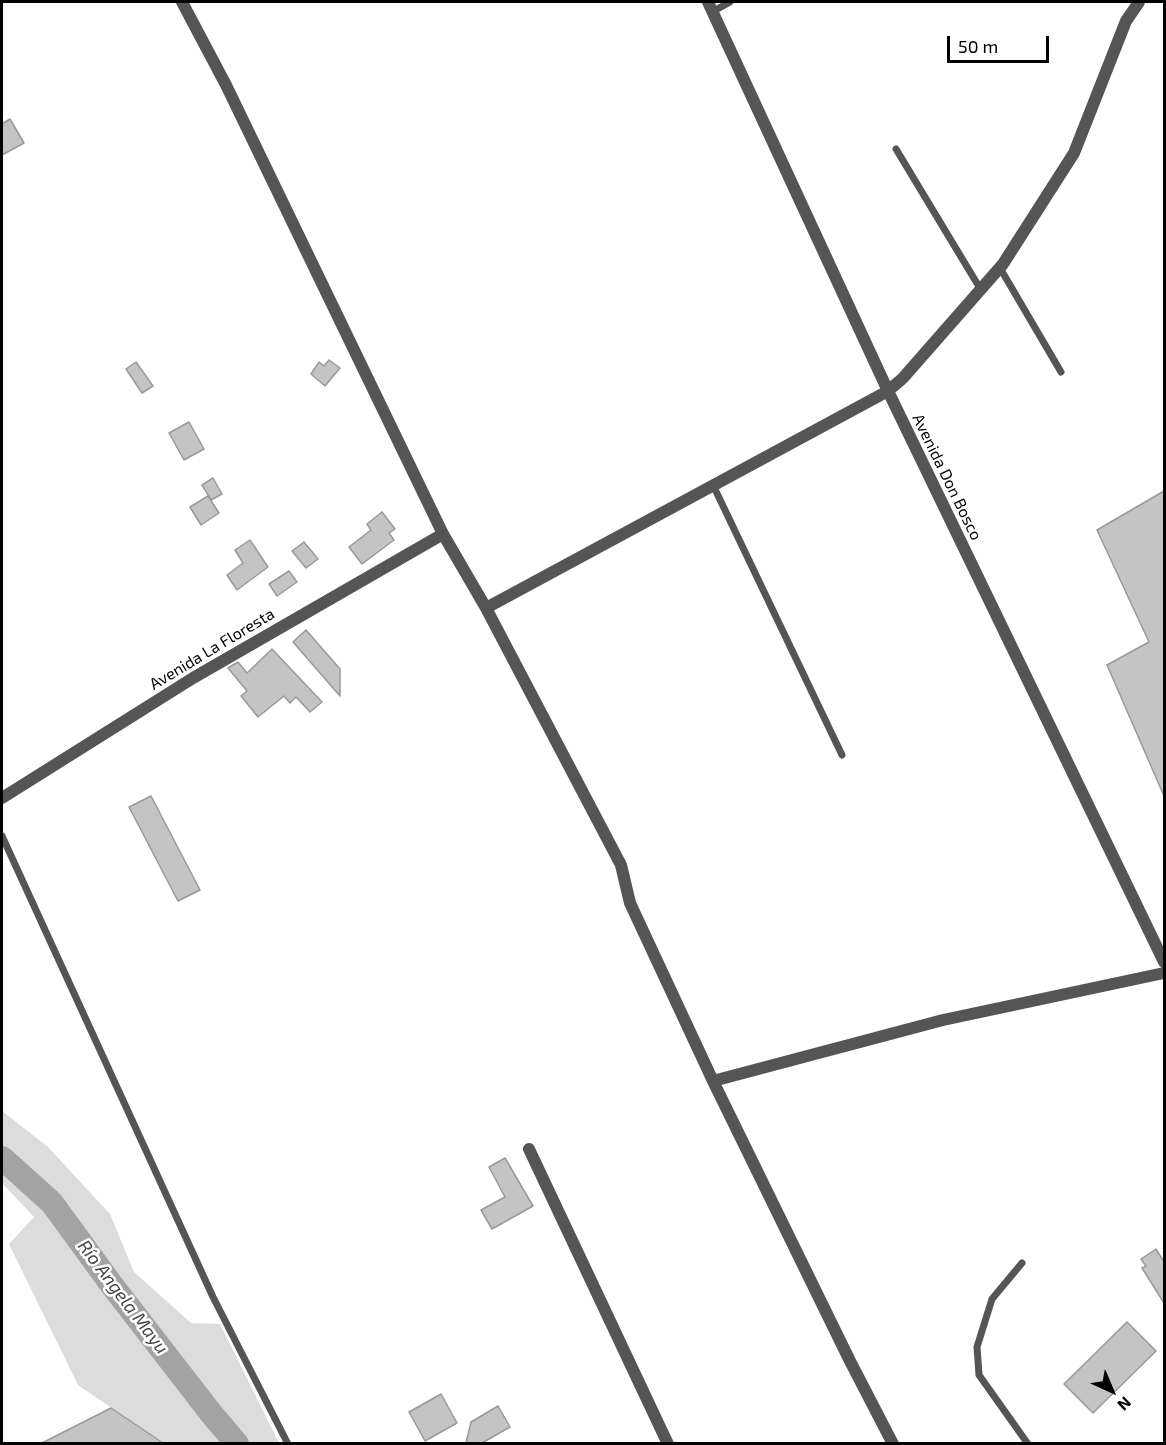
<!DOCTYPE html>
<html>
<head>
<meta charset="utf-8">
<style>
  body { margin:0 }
  #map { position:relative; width:1166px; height:1445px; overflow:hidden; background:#fff; font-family:"Exo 2",sans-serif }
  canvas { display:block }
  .frame { position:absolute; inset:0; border:3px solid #000; pointer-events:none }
  .north { position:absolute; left:1082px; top:1361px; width:60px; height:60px; -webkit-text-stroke:4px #fff; paint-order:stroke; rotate:136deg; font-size:16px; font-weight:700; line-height:24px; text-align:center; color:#000 }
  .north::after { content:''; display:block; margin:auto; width:21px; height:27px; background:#000; clip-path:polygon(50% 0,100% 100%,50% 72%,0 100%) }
  .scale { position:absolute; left:947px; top:36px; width:102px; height:27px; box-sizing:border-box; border:3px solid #000; border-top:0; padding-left:8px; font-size:18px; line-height:21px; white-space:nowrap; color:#000; -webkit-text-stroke:4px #fff; paint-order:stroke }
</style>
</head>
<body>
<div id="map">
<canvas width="1166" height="1445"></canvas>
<div class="frame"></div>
<div class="north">N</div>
<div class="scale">50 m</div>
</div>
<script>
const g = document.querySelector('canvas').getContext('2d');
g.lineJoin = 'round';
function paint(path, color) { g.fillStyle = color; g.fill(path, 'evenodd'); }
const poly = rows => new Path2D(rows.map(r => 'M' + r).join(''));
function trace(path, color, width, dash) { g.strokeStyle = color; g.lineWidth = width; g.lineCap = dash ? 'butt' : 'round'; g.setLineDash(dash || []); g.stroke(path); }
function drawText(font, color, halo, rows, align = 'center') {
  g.font = font + ' "Exo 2",sans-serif'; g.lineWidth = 5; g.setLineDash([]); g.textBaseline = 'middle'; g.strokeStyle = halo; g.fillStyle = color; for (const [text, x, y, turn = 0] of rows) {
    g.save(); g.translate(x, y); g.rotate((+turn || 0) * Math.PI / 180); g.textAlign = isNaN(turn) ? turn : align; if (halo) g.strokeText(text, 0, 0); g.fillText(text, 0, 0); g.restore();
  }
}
paint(poly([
  [2,1111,48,1147,110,1214,134,1272,191,1323,220,1324,279,1443,163,1443,78,1385,9,1244,34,1217,2,1183]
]), '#dcdcdc');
trace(poly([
  [2,1158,52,1203,111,1284,210,1412,237,1444]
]), '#a3a3a3', 24);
const building = poly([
  [10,119,24,143,2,155,2,124,10,119],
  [329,360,340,368,325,386,311,374,319,362,324,366,329,360],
  [136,362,153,386,142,393,126,369,136,362],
  [189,422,204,449,184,460,169,433,189,422],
  [213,478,222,494,211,500,202,485,213,478],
  [1164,491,1164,796,1107,665,1149,642,1097,530,1164,491],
  [208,496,219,513,201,525,190,507,208,496],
  [382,512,395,529,389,533,394,540,362,564,349,547,371,530,367,524,382,512],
  [250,540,268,567,237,590,227,575,243,563,235,550,250,540],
  [304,542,318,559,306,568,292,551,304,542],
  [289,571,297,582,277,596,269,584,289,571],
  [306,630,340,669,340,696,293,642,306,630],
  [272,649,322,702,310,712,296,697,290,703,284,696,258,717,241,696,247,691,228,668,238,662,247,673,272,649],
  [151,796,200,890,178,901,129,807,151,796],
  [505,1158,533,1206,492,1229,481,1210,505,1197,489,1167,505,1158],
  [1156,1249,1164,1262,1164,1303,1142,1268,1146,1266,1141,1259,1156,1249],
  [1127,1322,1156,1351,1093,1413,1064,1384,1127,1322],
  [441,1394,457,1423,425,1441,409,1412,441,1394],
  [498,1406,510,1427,482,1443,466,1443,471,1422,498,1406],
  [111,1408,163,1443,42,1443,111,1408]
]);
paint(building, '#c4c4c4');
trace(building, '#999', 1.5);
trace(poly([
  [712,12,730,2],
  [896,149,981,290],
  [1000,268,1061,372],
  [713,485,842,755],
  [2,836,213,1297,288,1444],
  [1022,1263,992,1299,977,1347,979,1375,1028,1444]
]), '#555', 7);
trace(poly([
  [182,2,226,85,443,534,486,608,621,865,630,903,713,1081,850,1361,893,1444],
  [708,2,888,391,1164,962],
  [486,608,888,391,903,378,1003,264,1074,153,1126,21,1139,2],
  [2,798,193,678,443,534],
  [713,1081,943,1020,1164,973],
  [529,1149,668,1444]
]), '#555', 12);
drawText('16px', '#000', '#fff', [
  ["Avenida Don Bosco",947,477,64],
  ["Avenida La Floresta",212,649,-31]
]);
drawText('italic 18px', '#444', '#fff', [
  ["Río Angela Mayu",123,1297,53]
]);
</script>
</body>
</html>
